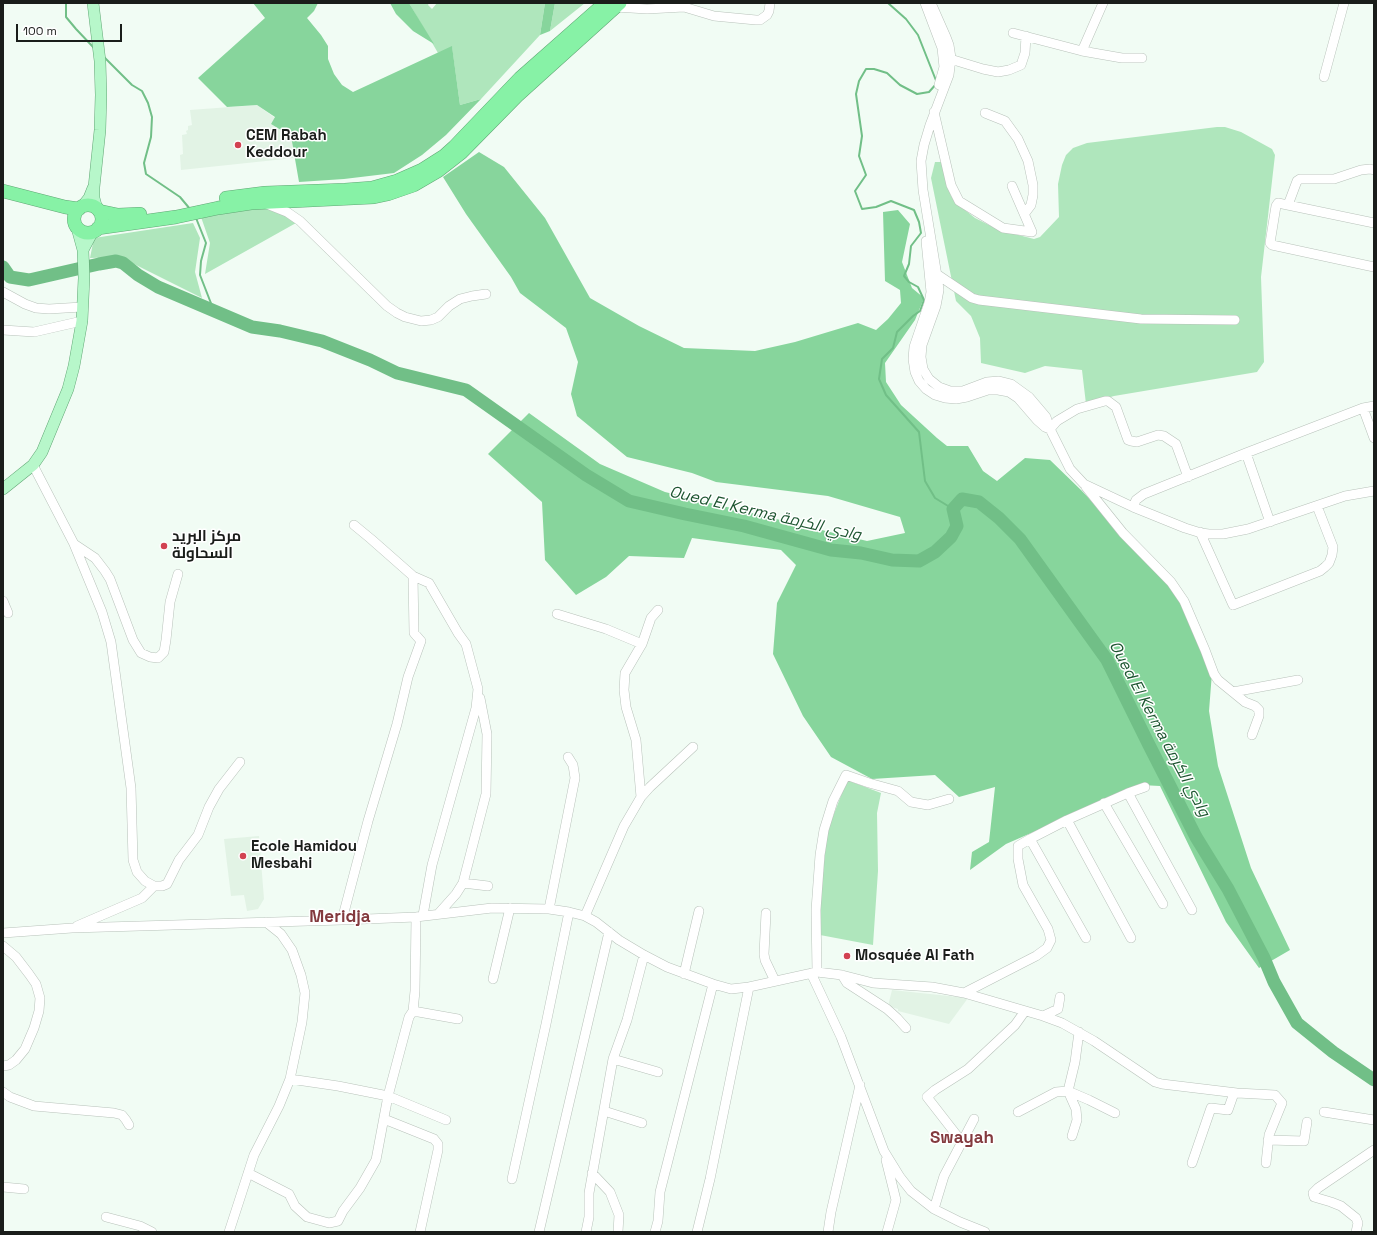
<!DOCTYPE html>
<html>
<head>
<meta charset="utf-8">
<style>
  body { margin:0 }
  #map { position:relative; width:1377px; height:1235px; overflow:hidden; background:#f1fcf4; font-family:"Space Grotesk",sans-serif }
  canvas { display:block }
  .frame { position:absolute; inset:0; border:4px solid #1a1d1a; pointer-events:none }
  .scale { position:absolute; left:16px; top:24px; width:106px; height:18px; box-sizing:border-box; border:2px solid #1a1d1a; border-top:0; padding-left:5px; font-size:12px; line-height:14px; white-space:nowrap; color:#1a1d1a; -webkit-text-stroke:3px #fff; paint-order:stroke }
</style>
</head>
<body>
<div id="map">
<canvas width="1377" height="1235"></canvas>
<div class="frame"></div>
<div class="scale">100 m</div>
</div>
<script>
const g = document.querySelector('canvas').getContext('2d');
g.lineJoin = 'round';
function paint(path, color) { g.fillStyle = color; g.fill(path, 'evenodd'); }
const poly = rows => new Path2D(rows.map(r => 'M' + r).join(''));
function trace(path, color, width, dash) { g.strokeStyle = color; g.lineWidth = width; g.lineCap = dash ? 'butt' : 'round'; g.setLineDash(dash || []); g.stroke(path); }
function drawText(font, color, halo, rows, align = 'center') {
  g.font = font + ' "Space Grotesk",Cairo,sans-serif'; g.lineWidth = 3; g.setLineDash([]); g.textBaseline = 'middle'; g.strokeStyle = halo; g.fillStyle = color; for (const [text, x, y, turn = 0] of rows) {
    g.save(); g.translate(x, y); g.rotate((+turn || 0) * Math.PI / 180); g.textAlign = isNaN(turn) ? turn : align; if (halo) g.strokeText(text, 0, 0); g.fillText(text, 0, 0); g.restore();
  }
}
paint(poly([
  [257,105,275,118,271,124,291,136,294,158,181,170,180,155,183,154,182,135,187,134,186,131,188,130,188,126,192,125,190,110],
  [259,836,264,899,258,909,247,911,244,895,231,896,224,839],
  [892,990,968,998,949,1024,898,1011,898,1009,888,1006]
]), '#e2f3e5');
paint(poly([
  [409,3,429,3,428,5,432,9,437,3,545,3,540,35,481,99,460,105,452,47,438,53],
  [555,3,585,3,550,31],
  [1217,127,1225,127,1241,132,1272,149,1275,155,1261,277,1264,362,1257,372,1114,396,1086,404,1082,370,1045,366,1025,373,981,363,980,338,971,316,956,301,931,178,935,162,941,162,951,196,955,202,975,218,999,230,1034,239,1040,237,1059,217,1058,184,1062,165,1066,155,1073,148,1087,143],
  [266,207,282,214,296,223,205,274,210,243,201,217],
  [193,223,200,238,195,272,202,298,120,257,90,258,94,238],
  [847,780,881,793,877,813,878,871,873,945,820,935,820,904,827,832]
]), '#afe6bc');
paint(poly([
  [253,3,318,3,314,11,307,18,321,35,328,46,328,59,334,74,342,85,353,92,452,46,460,105,481,99,446,135,422,155,394,173,344,179,299,182,291,136,271,124,275,117,257,105,227,107,198,78,265,18],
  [390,3,409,3,434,44,413,31,396,14],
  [545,3,555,3,550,31,540,35],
  [479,152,504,167,545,218,590,298,639,326,684,348,755,351,795,342,858,323,876,330,888,319,901,303,900,290,885,281,883,212,898,210,910,224,902,262,912,288,924,298,915,320,885,363,886,382,901,405,937,438,947,446,968,446,983,471,997,481,1025,458,1050,460,1081,490,1175,589,1213,660,1209,711,1218,766,1251,868,1290,950,1259,968,1226,922,1160,786,1141,785,1006,844,970,870,972,852,989,842,995,787,959,797,935,775,872,779,831,757,803,716,773,654,777,603,796,565,781,550,692,538,684,558,629,556,606,577,576,595,545,560,542,502,488,454,529,413,600,464,665,492,867,541,905,533,900,517,828,496,716,482,692,473,627,457,577,416,571,394,578,362,566,328,520,293,511,277,466,214,443,177]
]), '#87d59c');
trace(poly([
  [66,3,66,17,76,29,95,49],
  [888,3,906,19,918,35,937,83,929,92,917,94,900,85,887,73,874,69,866,69,859,81,856,94,862,136,859,156,866,175,855,191,862,209,876,207,891,201,914,210,919,222,921,233,911,246,909,264,904,276,909,282,918,287,924,300,920,311,913,316,897,332,893,348,882,359,879,379,886,395,919,432,925,481,935,498,953,509],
  [104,57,132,85,142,91,148,103,152,117,151,137,144,163,146,174,180,197,190,209],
  [196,218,206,243,201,261,200,275,214,311]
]), '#71bf87', 2);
trace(poly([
  [3,267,10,277,29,280,99,264,116,261,123,263,138,275,158,287,252,327,280,331,322,341,370,360,397,373,466,390,586,475,629,501,685,514,744,526,831,550,861,553,892,560,919,561,935,552,951,537,957,526,953,509,962,499,979,502,999,518,1020,539,1107,660,1149,745,1196,837,1228,889,1264,958,1274,982,1297,1023,1333,1052,1374,1080]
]), '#71bf87', 13);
const minor = poly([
  [925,3,942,48,944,67,939,85],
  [931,3,946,37,949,45,951,58,949,75,930,125,924,145,921,161,923,190,938,282,939,290,936,306,922,345,921,357,923,369,929,379,939,387,950,391,963,391,987,382,999,381,1011,384,1029,397,1046,417,1050,429,1070,469,1084,484,1133,507,1185,528,1201,533,1209,534,1223,534,1248,529,1345,496,1374,491],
  [615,7,647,9,684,7,714,16,756,20,760,20,767,15,769,11,770,3],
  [1013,33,1082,51,1122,58,1142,58],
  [1082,51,1103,3],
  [947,58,983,69,998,72,1009,70,1021,65,1025,53,1026,36],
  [1324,77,1344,3],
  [934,112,951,185,959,201,1003,228,1032,232,1012,186],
  [985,113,1005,121,1018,139,1028,161,1033,185,1033,195,1031,205,1025,213],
  [267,204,287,212,300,221,387,306,397,313,405,317,421,321,431,320,438,317,449,306,460,299,472,296,486,294],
  [1288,205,1297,181,1300,179,1334,179,1361,170,1370,169,1374,170],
  [1374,223,1278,203,1276,206,1270,243,1272,245,1374,267],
  [926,241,931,292,929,303,914,347,913,359,915,372,919,381,926,389,935,395,945,398,956,399,967,397,988,390,998,390,1009,392,1018,398,1037,420,1045,427,1050,429],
  [935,273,972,298,979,300,1141,319,1235,320],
  [3,292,25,304,36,308,49,309,82,307],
  [3,330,34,332,82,321],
  [1363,408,1374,438],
  [1050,429,1057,421,1077,409,1105,401,1108,401,1116,407,1128,440,1131,441,1137,442,1158,435,1164,436,1176,444,1188,477],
  [1246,453,1270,522],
  [33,465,74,544,95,558,105,571,110,579,133,640,141,653,150,657,158,658,164,652,166,640,170,602,178,574],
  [1086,487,1123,533,1171,582,1184,601,1205,650,1214,674,1218,680,1245,702,1255,706,1259,710,1259,716,1252,735],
  [1133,507,1136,500,1144,494,1246,453,1363,408,1374,406],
  [354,525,371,539,413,576,429,583,458,633,466,644,478,689,476,708,432,865,423,915],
  [1200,532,1233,605,1320,571,1325,567,1329,563,1332,555,1333,547,1317,506],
  [74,544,102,612,111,642,131,788,133,860,137,872,145,881,154,886,142,898,77,926],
  [3,601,8,613],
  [557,614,606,629,642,644],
  [1233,692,1298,680],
  [1128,793,1192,910],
  [641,797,636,740,626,707,624,690,625,673,642,644,651,618,658,610],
  [1104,803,1163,904],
  [1067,820,1131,938],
  [1030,839,1086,938],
  [463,883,488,886],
  [154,886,162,886,167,884,179,860,198,835,209,807,219,789,240,762],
  [549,909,575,778,573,765,568,757],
  [439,913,456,894,463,883,486,794,487,734,480,698],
  [766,913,764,954,765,960,775,981],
  [585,916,624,826,641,797,650,787,693,747],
  [342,920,368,821,397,724,408,677,421,641,414,633,413,576],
  [3,933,72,928,342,920,416,917,492,908,549,909,569,912,585,916,596,922,619,940,644,955,667,967,713,984,731,989,749,987,817,972,842,975,873,983,932,987,964,993,1043,1016,1062,1023,1094,1041,1155,1082,1162,1084,1237,1093,1275,1095,1282,1103,1269,1135,1266,1163],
  [3,946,16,957,29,974,36,984,40,998,39,1011,34,1028,25,1049,16,1060,9,1065,3,1066],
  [817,972,816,910,820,855,824,830,833,801,846,775,869,783,898,791,911,802,928,805,949,799],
  [811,973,841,1037,884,1151,900,1177,911,1191,934,1209,960,1222,985,1232],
  [684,974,699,911],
  [842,975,847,983,887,1009,897,1018,906,1028],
  [493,979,510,908],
  [964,993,1036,956,1047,948,1051,940,1048,929,1023,885,1018,859,1018,846,1030,839,1067,820,1128,793,1145,787],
  [413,1011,458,1019],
  [1043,1016,1058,1009,1060,997],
  [613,1059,658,1072],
  [290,1079,338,1086,388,1096,446,1120],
  [3,1092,10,1097,34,1106,114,1113,122,1115,126,1120,129,1125],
  [604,1111,642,1123],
  [1018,1112,1056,1092,1068,1091,1089,1100,1115,1113],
  [1324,1112,1374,1120],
  [384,1119,434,1139,438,1144,438,1150,420,1232],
  [1072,1136,1077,1120,1076,1109,1068,1091,1075,1062,1079,1032],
  [1268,1140,1304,1141,1307,1122],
  [962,1142,927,1097,935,1090,968,1069,1015,1025,1025,1011],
  [886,1160,896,1200,887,1232],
  [1192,1163,1211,1108,1228,1110,1234,1093],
  [248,1173,289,1194,295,1206,307,1217,329,1223,338,1221,343,1211,360,1188,376,1160,388,1096,409,1017,413,1011,415,991,416,917],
  [592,1173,610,1192,619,1215,618,1232],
  [512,1179,546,1024,569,912],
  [3,1187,24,1189],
  [934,1209,944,1176,974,1119],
  [106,1217,140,1226,152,1232],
  [229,1232,254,1155,279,1106,290,1079,302,1022,305,993,301,975,292,950,281,934,266,922],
  [539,1232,609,932],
  [586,1232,589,1217,589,1193,613,1059,627,1020,644,955],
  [655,1232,658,1221,660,1192,713,984],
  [697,1232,710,1179,749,987],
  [828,1232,831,1212,860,1085],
  [1356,1232,1358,1223,1356,1218,1341,1206,1331,1202,1314,1197,1313,1193,1318,1188,1374,1150]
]);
const major = poly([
  [93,3,100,61,101,95,100,130,94,187,94,198,97,209],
  [82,207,89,198,93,188],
  [83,250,92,233],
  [3,489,33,465,42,452,68,389,74,366,82,321,84,278,83,250,77,228]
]);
const highway = poly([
  [3,191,65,207,79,209],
  [226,198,265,193,345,190,372,188,397,181,422,170,444,156,454,147,520,78,605,3],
  '74 219a14 14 0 1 1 28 0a14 14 0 1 1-28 0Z',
  [99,211,118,215,140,214],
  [98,228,176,217,218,208,251,203,374,197,388,194,414,185,438,171,461,153,517,96,620,3]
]);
trace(minor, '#b8c2ba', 10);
trace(major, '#61a775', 12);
trace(highway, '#61a775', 14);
trace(minor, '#fff', 9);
trace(major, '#b7f7ca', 11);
trace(highway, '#87f2a6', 13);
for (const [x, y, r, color] of [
  [238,145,4,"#d24151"],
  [164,546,4,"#d24151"],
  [243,856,4,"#d24151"],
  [847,956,4,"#d24151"]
]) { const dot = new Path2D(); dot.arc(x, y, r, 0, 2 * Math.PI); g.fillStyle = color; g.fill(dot); trace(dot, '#fff', 1.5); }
drawText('bold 15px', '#1a1d1a', '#fff', [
  ["CEM Rabah",246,136],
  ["Keddour",246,153],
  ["مركز البريد",172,537],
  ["السحاولة",172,554],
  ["Ecole Hamidou",251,847],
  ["Mesbahi",251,864],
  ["Mosquée Al Fath",855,956]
], 'left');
drawText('italic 16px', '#1d5530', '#fff', [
  ["Oued El Kerma وادي الكرمة",765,514,13],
  ["Oued El Kerma وادي الكرمة",1159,729,62]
]);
drawText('bold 17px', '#833a3e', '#fff', [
  ["Meridja",340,917],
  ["Swayah",962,1138]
]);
</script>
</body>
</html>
